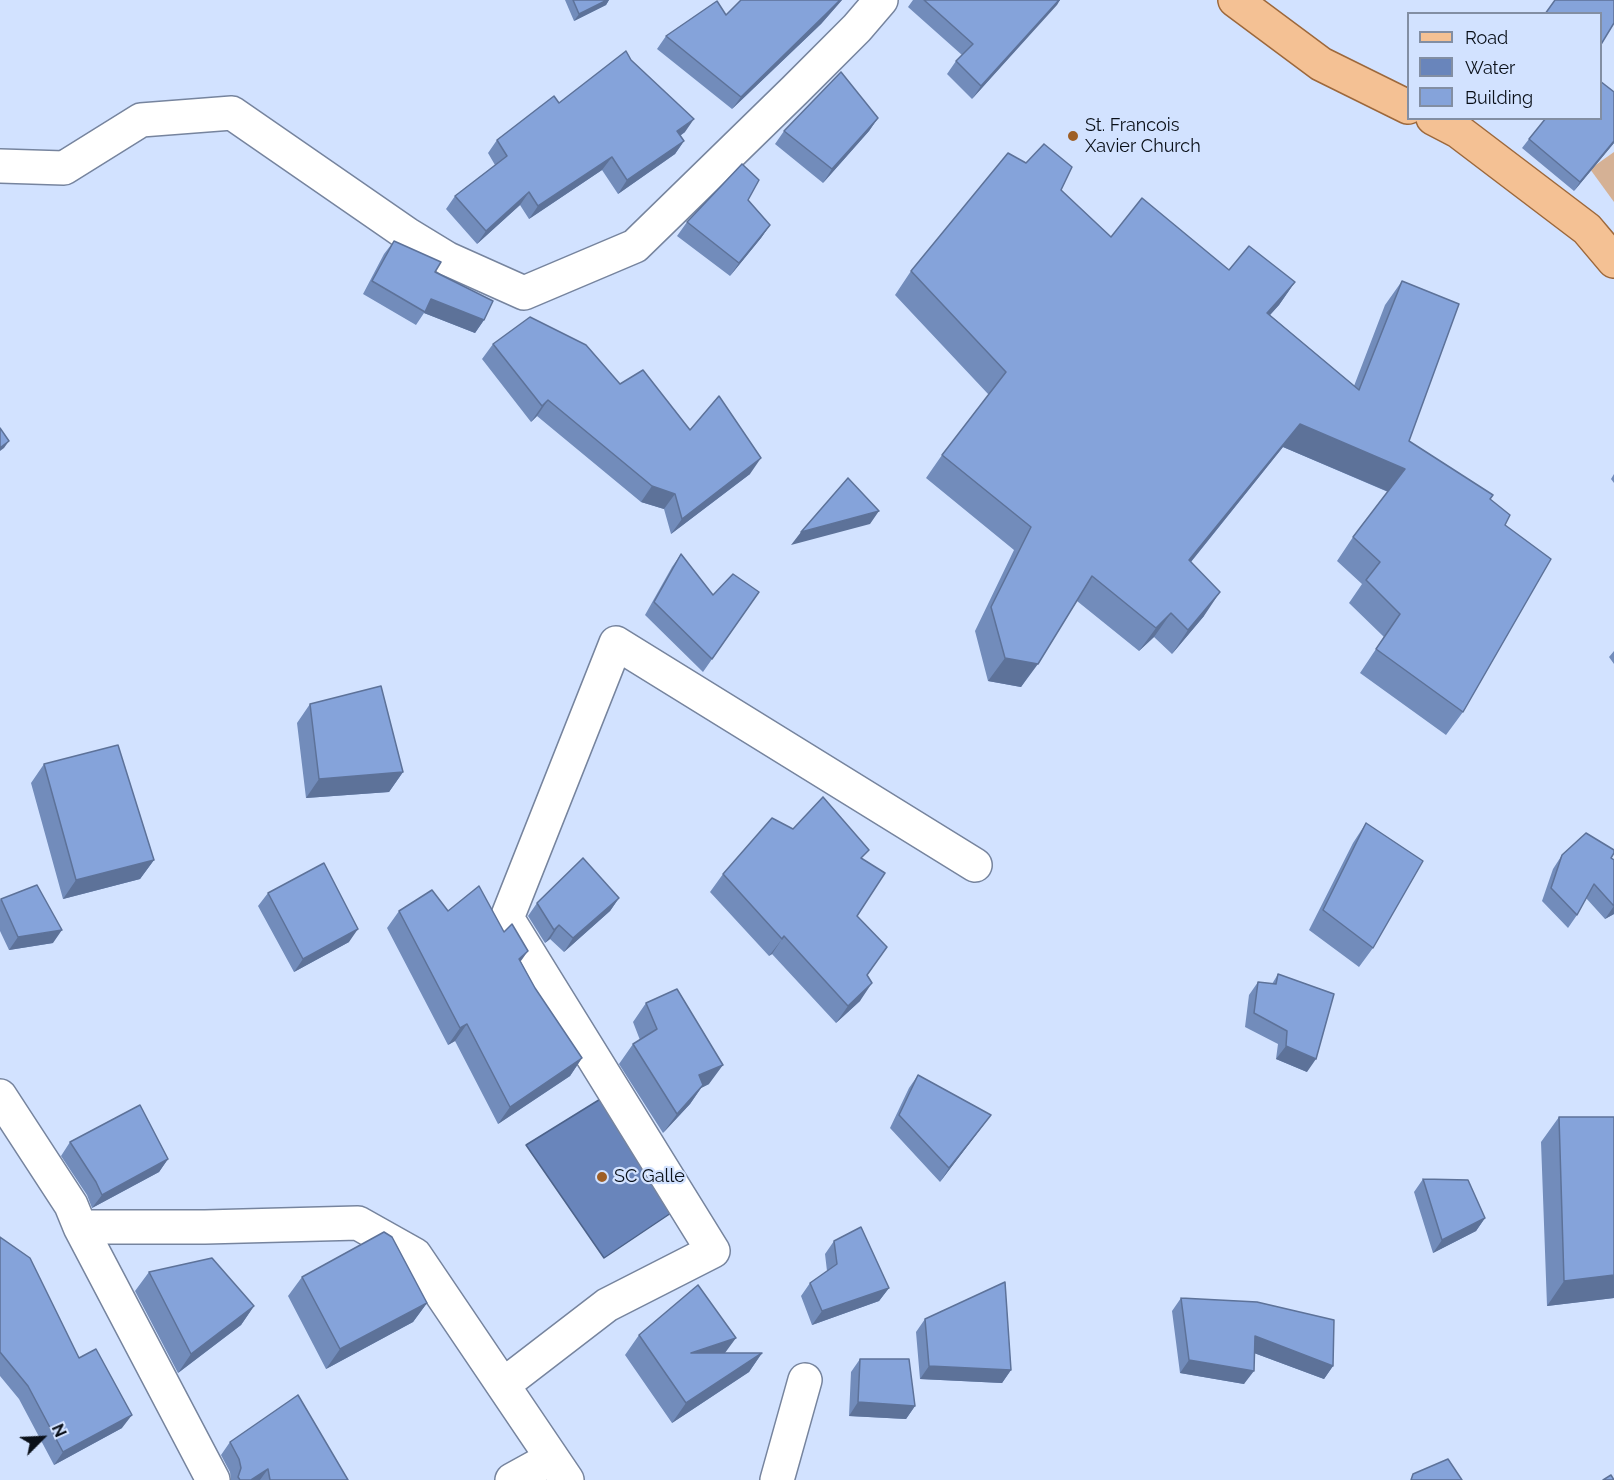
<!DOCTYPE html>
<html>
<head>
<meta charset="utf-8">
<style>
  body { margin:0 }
  #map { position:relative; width:1614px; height:1480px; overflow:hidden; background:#d2e2ff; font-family:Raleway,sans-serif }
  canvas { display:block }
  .legend { position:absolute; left:1407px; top:12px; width:195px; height:108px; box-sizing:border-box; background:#d2e2ff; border:2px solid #828ea3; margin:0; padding:8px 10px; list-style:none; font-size:18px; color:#0a1019 }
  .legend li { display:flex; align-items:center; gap:12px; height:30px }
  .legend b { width:30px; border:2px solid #828ea3 }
  .north { position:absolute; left:12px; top:1408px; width:60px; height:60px; -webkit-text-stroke:4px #d2e2ff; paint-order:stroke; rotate:66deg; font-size:16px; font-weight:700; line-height:24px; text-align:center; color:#0a1019 }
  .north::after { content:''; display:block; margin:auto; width:21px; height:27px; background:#0a1019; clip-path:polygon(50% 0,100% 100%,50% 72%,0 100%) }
</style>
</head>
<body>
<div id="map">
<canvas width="1614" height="1480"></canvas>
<ul class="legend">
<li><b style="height:8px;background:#f4c194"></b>Road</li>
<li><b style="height:16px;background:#6985bb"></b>Water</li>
<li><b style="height:16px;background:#85a3da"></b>Building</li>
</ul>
<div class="north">N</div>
</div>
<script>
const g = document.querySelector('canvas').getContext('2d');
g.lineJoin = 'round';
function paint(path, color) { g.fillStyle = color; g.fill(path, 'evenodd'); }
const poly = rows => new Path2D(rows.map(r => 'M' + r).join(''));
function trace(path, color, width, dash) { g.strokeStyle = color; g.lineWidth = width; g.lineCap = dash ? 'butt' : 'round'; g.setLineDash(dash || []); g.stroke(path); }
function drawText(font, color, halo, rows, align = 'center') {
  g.font = font + ' Raleway,sans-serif'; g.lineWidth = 4.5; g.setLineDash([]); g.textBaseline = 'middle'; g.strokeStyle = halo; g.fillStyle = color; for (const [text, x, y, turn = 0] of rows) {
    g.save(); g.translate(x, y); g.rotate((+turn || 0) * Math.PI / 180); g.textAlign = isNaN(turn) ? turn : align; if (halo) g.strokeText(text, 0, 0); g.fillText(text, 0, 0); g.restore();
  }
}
paint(poly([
  [1614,152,1614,202,1590,169]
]), '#d5b195');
const water = poly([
  [602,1098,677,1209,604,1258,526,1145,602,1098]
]);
paint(water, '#6985bb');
trace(water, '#4c628a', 1.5);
const minor = poly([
  [0,166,64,168,141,120,232,113,407,234,448,259,524,293,635,246,795,90,857,28,881,0],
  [0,1096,71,1205,80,1227,205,1227,358,1223,415,1255,567,1480],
  [80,1227,213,1480],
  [503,1385,607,1305,713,1251,507,918,616,643,975,865],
  [512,1480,552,1458],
  [777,1480,805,1380]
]);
const major = poly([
  [1235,0,1321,64,1408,107],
  [1433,118,1458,131,1587,229,1614,261]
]);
trace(minor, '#76849e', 36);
trace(major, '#9d683b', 36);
trace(minor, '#fff', 33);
trace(major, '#f4c194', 33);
paint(poly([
  [565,0,609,0,606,5,574,21],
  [741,0,842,0,821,24,732,109,657,49,666,36,726,15],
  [913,0,1060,0,972,99,947,74,956,61,962,55,908,7],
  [631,60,685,132,680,136,684,141,675,154,618,194,602,170,529,219,520,205,477,244,446,209,455,196,495,165,488,153,497,140],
  [1614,92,1614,143,1574,191,1522,148,1529,139],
  [878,118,869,131,823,183,775,144,784,131],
  [1061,190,1111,237,1229,270,1295,282,1279,305,1270,315,1354,386,1385,305,1402,281,1409,441,1490,499,1505,525,1463,712,1446,735,1360,673,1384,637,1349,603,1362,584,1337,561,1353,537,1388,492,1283,447,1191,562,1204,616,1172,654,1154,637,1139,651,1077,601,1021,687,988,681,975,631,1014,550,926,478,942,455,989,395,895,295,911,271],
  [748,200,770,225,761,238,730,276,677,236,687,222],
  [394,241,484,320,475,333,424,313,416,325,363,294,384,254],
  [493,344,620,384,690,430,750,474,671,534,664,509,641,502,537,416,531,422,482,359],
  [1614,474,1614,483,1611,479],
  [681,554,713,595,759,592,703,672,645,615,672,567],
  [1614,651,1614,664,1609,657],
  [310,704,403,772,389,792,306,798,297,723],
  [44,764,154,860,140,879,63,899,31,783],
  [1366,823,1373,948,1359,967,1309,930,1353,843],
  [793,829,863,859,857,916,867,975,860,1001,836,1023,772,954,769,956,710,892,723,874],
  [1562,855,1611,858,1614,860,1614,914,1605,919,1586,898,1577,915,1568,928,1542,901,1553,869],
  [268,893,349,942,294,972,258,906],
  [619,898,610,911,564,952,550,939,545,943,528,916,537,903],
  [1,899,53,943,9,950,0,931,0,900],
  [399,911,448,911,521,962,535,988,582,1058,570,1076,498,1124,455,1041,448,1045,387,928],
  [1278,974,1307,1072,1276,1059,1278,1044,1245,1027,1249,995,1258,982,1272,984],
  [646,1003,709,1084,701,1088,690,1104,663,1133,619,1064,633,1044,640,1040,633,1022],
  [918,1075,991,1115,940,1182,890,1128,909,1088],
  [1559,1117,1614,1298,1547,1306,1541,1142],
  [70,1142,168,1159,159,1172,92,1208,87,1195,61,1156],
  [1423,1179,1485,1218,1476,1231,1433,1253,1414,1192],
  [0,1237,79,1358,122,1428,54,1465,19,1399,0,1376],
  [834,1241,889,1288,879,1301,812,1325,801,1296,810,1283,827,1271,825,1254],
  [149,1272,254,1306,241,1325,178,1373,135,1291],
  [302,1277,427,1303,413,1322,326,1369,288,1296],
  [1181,1298,1333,1366,1324,1379,1254,1353,1244,1384,1180,1373,1172,1311],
  [925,1319,1011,1370,1002,1383,920,1379,916,1332],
  [639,1335,724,1353,762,1353,749,1372,672,1423,625,1355],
  [860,1359,915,1406,906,1419,849,1416,851,1372],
  [230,1442,348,1480,231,1480,230,1472,221,1455]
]), '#728cbb');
paint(poly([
  [607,0,609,0,606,5,574,21,579,14],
  [840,0,842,0,821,24,732,109,741,97],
  [1059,0,1060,0,1057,5,972,99,981,86],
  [878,118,869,131,823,183,832,169],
  [694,119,685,132,668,144,677,131],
  [684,141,675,154,618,194,627,180],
  [1614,141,1614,143,1574,191,1580,182],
  [612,157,602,170,529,219,538,206],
  [529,192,520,205,477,244,486,231],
  [770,225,761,238,730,276,739,263],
  [1295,282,1279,305,1250,337,1267,313],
  [431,299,484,320,475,333,424,313],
  [548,400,537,416,531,422,542,406],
  [1300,424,1405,469,1389,492,1283,447,1173,584,1189,560],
  [9,441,4,448,0,451,0,448],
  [761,458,750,474,671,534,682,519],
  [652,486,675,494,664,509,641,502],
  [879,511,870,524,791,545,801,532],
  [1220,592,1204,616,1172,654,1188,630],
  [1171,613,1154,637,1139,651,1156,628],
  [1005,658,1038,664,1021,687,988,681],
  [403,772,389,792,306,798,319,779],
  [154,860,140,879,63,899,76,880],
  [619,898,610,911,564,952,573,938],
  [1614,906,1614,914,1605,919],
  [559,925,550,939,545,943,554,930],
  [358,929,349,942,294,972,303,959],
  [62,930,53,943,9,950,18,937],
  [784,936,772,954,769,956,782,939],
  [528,951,516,968,519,959],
  [872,983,860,1001,836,1023,848,1006],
  [467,1024,455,1041,448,1045,460,1028],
  [1286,1046,1316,1059,1307,1072,1276,1059],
  [582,1058,570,1076,498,1124,510,1107],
  [723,1065,709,1084,701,1088,690,1104,663,1133,677,1114,699,1075],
  [991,1115,981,1128,940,1182,949,1168],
  [168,1159,159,1172,92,1208,102,1195],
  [1485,1218,1476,1231,1433,1253,1442,1240],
  [1614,1275,1614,1298,1547,1306,1564,1281],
  [889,1288,879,1301,812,1325,822,1311],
  [427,1303,413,1322,326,1369,340,1349],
  [254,1306,241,1325,178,1373,191,1354],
  [1255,1336,1333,1366,1324,1379,1246,1350],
  [736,1338,722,1357,691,1353],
  [762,1353,749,1372,672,1423,686,1403],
  [1189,1360,1254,1371,1244,1384,1180,1373],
  [929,1366,1011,1370,1002,1383,920,1379],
  [858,1402,915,1406,906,1419,849,1416],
  [132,1415,122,1428,54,1465,63,1452],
  [268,1469,260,1480,251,1480]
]), '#5d7299');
const building = poly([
  [573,0,607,0,579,14,573,0],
  [741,0,840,0,829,11,741,97,666,36,717,1,726,15,741,0],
  [924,0,1059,0,981,86,956,61,973,44,924,0],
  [1555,0,1614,0,1614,23,1600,46,1600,14,1545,14,1555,0],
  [626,51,631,60,694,119,677,131,684,141,627,180,612,157,538,206,529,192,486,231,455,196,507,156,497,140,554,96,559,103,626,51],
  [841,72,878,118,832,169,784,131,841,72],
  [1600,81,1614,92,1614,141,1580,182,1529,139,1546,118,1600,118,1600,81],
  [1044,144,1072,167,1061,190,1111,237,1142,198,1229,270,1249,246,1295,282,1267,313,1359,390,1402,281,1459,304,1409,441,1493,495,1490,499,1510,515,1505,525,1551,559,1463,712,1376,649,1400,614,1366,580,1380,562,1353,537,1405,469,1300,424,1189,560,1220,592,1188,630,1171,613,1156,628,1092,576,1038,664,1005,658,991,607,1031,527,942,455,1006,372,911,271,1008,153,1026,163,1044,144],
  [742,164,759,180,748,200,770,225,739,263,687,222,742,164],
  [394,241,441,262,435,272,493,301,484,320,431,299,425,312,372,281,394,241],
  [530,317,586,345,620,384,643,370,690,430,719,396,761,458,682,519,675,494,652,486,548,400,542,406,493,344,530,317],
  [0,428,9,441,0,448,0,428],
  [848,478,879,511,801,532,848,478],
  [681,554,713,595,733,574,759,592,712,659,654,602,681,554],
  [381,686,403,772,319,779,310,704,381,686],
  [118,745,154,860,76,880,44,764,118,745],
  [823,797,869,850,861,858,885,873,857,916,887,947,867,975,872,983,848,1006,784,936,782,939,723,874,772,818,793,829,823,797],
  [1366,823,1423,861,1373,948,1323,910,1366,823],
  [1586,833,1614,850,1614,853,1611,858,1614,860,1614,906,1594,884,1577,915,1551,888,1562,855,1586,833],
  [583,858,619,898,573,938,559,925,554,930,537,903,583,858],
  [324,863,358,929,303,959,268,893,324,863],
  [37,885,62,930,18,937,1,899,37,885],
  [479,886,504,932,512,924,528,951,519,959,535,988,582,1058,510,1107,467,1024,460,1028,399,911,432,890,448,911,479,886],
  [1278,974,1334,994,1316,1059,1286,1046,1287,1031,1254,1013,1258,982,1276,984,1278,974],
  [677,989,723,1065,699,1075,703,1085,677,1114,633,1044,657,1029,646,1003,677,989],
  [918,1075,991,1115,949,1168,899,1115,918,1075],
  [140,1105,168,1159,102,1195,96,1182,70,1142,140,1105],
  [1559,1117,1614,1117,1614,1275,1564,1281,1559,1117],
  [1423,1179,1468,1180,1485,1218,1442,1240,1423,1179],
  [861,1227,889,1288,822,1311,810,1283,837,1264,834,1241,861,1227],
  [384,1232,392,1237,427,1303,340,1349,302,1277,384,1232],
  [0,1237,30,1258,79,1358,96,1349,132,1415,63,1452,28,1386,0,1352,0,1237],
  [212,1258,254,1306,191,1354,149,1272,212,1258],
  [1005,1282,1011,1370,929,1366,925,1319,1005,1282],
  [698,1285,736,1338,691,1353,762,1353,686,1403,639,1335,698,1285],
  [1181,1298,1257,1302,1334,1320,1333,1366,1255,1336,1254,1371,1189,1360,1181,1298],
  [860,1359,909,1359,915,1406,858,1402,860,1359],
  [298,1395,348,1480,270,1480,268,1469,251,1480,240,1480,238,1477,241,1468,239,1459,230,1442,298,1395],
  [1448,1459,1462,1480,1411,1480,1413,1474,1448,1459],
  [1611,1475,1614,1480,1603,1480,1611,1475]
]);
paint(building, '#85a3da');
trace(building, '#5d7299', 1.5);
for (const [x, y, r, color] of [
  [1073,136,6,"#9e5f26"],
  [602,1177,6,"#9e5f26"]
]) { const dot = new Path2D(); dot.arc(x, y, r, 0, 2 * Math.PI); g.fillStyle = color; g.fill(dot); trace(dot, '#d2e2ff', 2); }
drawText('18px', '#0a1019', '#d2e2ff', [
  ["St. Francois",1085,126],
  ["Xavier Church",1085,147],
  ["SC Galle",614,1177]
], 'left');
</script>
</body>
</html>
